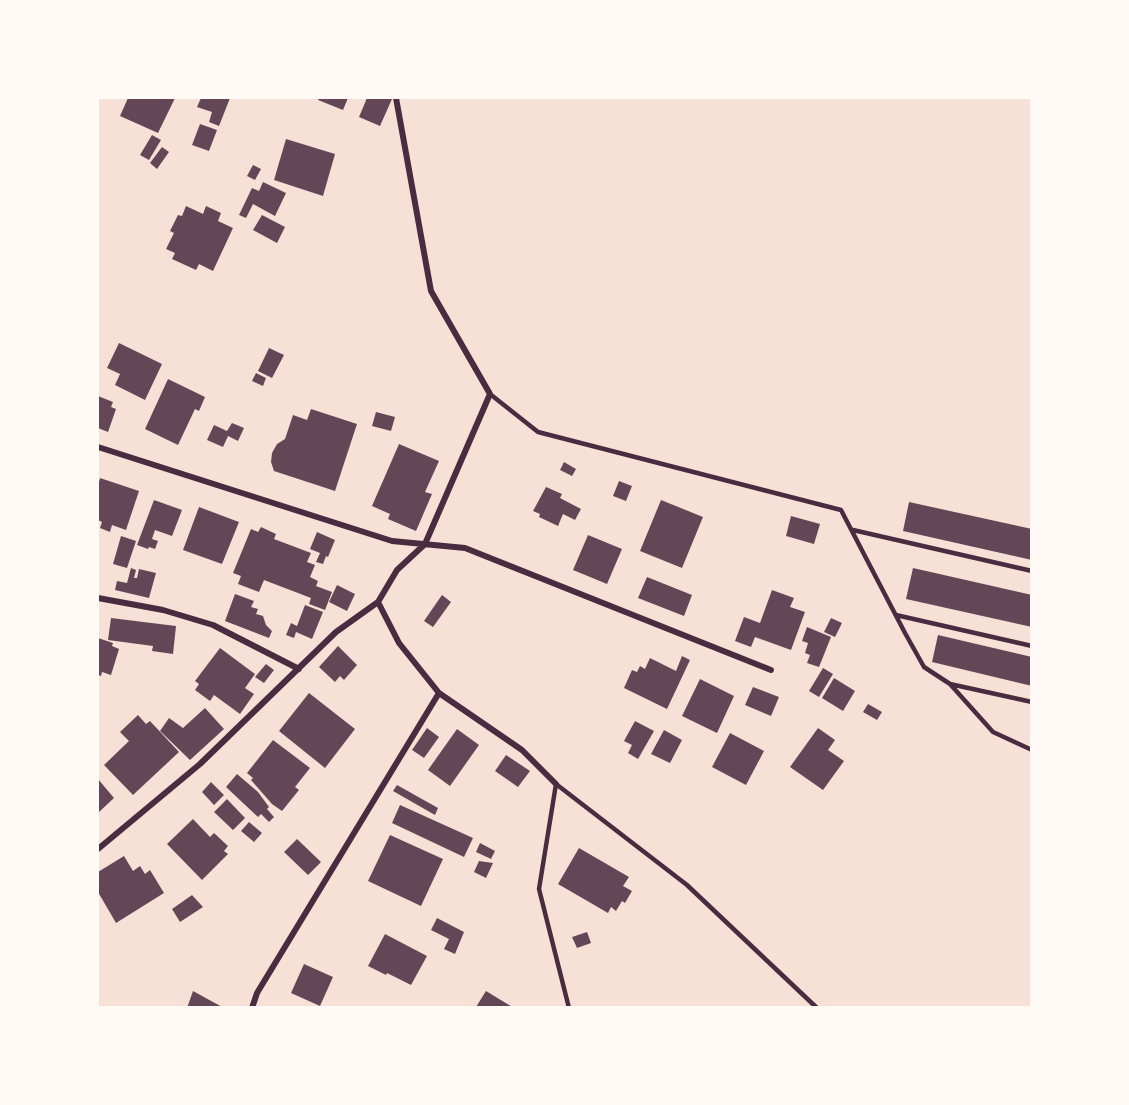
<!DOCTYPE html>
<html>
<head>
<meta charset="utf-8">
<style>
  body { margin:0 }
  #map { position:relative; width:1129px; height:1105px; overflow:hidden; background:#f7e1d7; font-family:"Open Sans",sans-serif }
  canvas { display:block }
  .frame { position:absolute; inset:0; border:99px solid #fffaf5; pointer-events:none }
</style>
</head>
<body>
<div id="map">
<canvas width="1129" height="1105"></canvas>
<div class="frame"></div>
</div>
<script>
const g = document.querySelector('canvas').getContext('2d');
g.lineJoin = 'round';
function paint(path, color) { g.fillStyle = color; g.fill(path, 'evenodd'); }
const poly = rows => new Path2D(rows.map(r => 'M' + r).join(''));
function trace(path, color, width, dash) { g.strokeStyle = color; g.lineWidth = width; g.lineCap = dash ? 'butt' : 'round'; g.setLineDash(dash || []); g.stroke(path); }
paint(poly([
  [128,98,175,98,158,133,120,116],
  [201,98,230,98,219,126,209,122,212,112,197,107],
  [319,98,348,98,343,110,318,100],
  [367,98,387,98,392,99,380,126,359,117],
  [200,124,217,130,209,151,192,145],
  [152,135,161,140,149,160,140,155],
  [286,139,335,154,323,196,274,180],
  [162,147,169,152,157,169,150,163],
  [253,165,261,169,255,180,247,176],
  [263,182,286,193,275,216,253,204,246,218,239,215,252,188,259,191],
  [186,206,203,214,206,206,221,213,218,221,233,228,213,271,199,264,196,270,172,259,175,253,166,249,174,233,170,231,178,215,182,216],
  [262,215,285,227,277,243,253,230],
  [119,343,162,364,145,400,115,385,120,374,107,368],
  [269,348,284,355,272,378,258,371],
  [256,373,266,378,263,386,252,381],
  [168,379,205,397,199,411,195,409,178,445,145,429],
  [98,396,113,402,111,407,116,409,108,432,98,428],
  [311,409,357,424,335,491,274,471,271,462,272,453,277,444,285,439,293,415,307,420],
  [376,412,395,417,391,431,372,426],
  [232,423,244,428,238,441,228,436,223,447,207,440,214,425,227,431],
  [399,444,439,461,425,492,432,494,416,531,388,519,390,514,372,506],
  [564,462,576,469,572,476,560,470],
  [100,478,139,491,126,530,112,525,110,532,100,528,102,522,98,520,98,486],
  [619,481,632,486,626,501,613,496],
  [546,487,562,494,560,498,581,509,575,520,563,514,558,526,539,517,540,514,533,511],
  [154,500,182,510,172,536,155,530,152,539,158,541,155,549,149,547,148,549,137,545],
  [661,500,703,517,682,568,640,551],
  [909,502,1032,529,1032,560,903,531],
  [199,507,239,522,222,564,183,550],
  [791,516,820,524,814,544,786,536],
  [261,527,276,534,274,539,311,553,307,562,315,565,310,577,318,581,316,586,332,592,325,610,309,604,311,598,264,580,259,592,238,584,241,576,233,573,251,529,258,532],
  [317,532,335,540,328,557,326,556,323,564,316,562,320,553,310,549],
  [588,535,622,549,607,584,573,570],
  [121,536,136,541,127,568,113,564],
  [131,568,136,570,134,578,137,578,139,569,156,573,149,598,115,590,117,581,127,583],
  [913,568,1032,595,1032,627,906,599],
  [647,577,692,595,684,616,638,598],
  [337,585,355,594,347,611,329,602],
  [772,590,794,598,790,607,805,612,791,650,755,637,751,647,735,641,744,617,760,623],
  [235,594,254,601,251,607,258,609,256,614,263,616,266,625,272,631,269,638,225,621],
  [442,595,451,602,433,627,424,621],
  [305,605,323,612,312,639,296,632,294,638,286,635,291,623,297,626],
  [111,618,176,626,173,654,152,651,153,646,108,640],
  [831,618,842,623,835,637,824,632],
  [807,627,831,637,819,667,807,663,810,655,805,653,808,643,802,641],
  [938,635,1032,657,1032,686,932,662],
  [98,638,113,643,112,646,119,649,111,675,102,672,101,676,98,675],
  [338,646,357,665,344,680,340,676,335,682,319,667],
  [220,648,255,674,245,688,254,694,240,714,214,695,210,701,195,690,199,684,195,681],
  [682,656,690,660,667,709,624,688,632,670,637,672,640,666,645,669,650,658,676,671],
  [266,664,274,670,264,683,255,677],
  [823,668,833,674,819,697,809,691],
  [834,678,855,691,843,711,822,698],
  [700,679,734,696,717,733,682,716],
  [753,687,779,697,771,716,745,705],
  [309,693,355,729,325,768,279,731],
  [868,704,882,712,877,720,863,712],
  [205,708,224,729,190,760,160,731,169,718,183,728],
  [138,715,146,724,150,721,179,752,133,795,104,765,129,741,120,732],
  [635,721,654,731,638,759,628,753,632,745,624,741],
  [427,728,439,737,424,758,412,750],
  [818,728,835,740,828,750,844,761,823,790,790,767],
  [457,729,479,745,450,786,428,770],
  [664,730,682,740,670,763,651,754],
  [730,733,764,751,746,785,712,767],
  [273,740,310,768,295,787,299,790,282,811,272,804,251,780,253,778,247,773],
  [506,755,530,771,518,787,495,771],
  [237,774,258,792,269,807,267,809,274,817,269,822,261,814,258,817,226,787],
  [98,779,114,798,98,813],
  [211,782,224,795,214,805,202,792],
  [397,785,438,808,435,815,393,791],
  [227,799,245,818,233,830,214,812],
  [400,805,473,838,464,857,392,823],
  [193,819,210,837,214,833,228,846,224,851,228,854,202,880,167,844],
  [249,822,262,833,254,842,241,831],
  [390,835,443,859,421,906,368,881],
  [297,839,321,862,308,875,284,852],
  [480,843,495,851,491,859,476,852],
  [579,848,629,877,623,886,632,891,625,903,622,901,616,911,611,907,608,913,558,884],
  [124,856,133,871,140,866,145,874,150,870,164,893,116,923,98,892,98,872],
  [479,861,493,863,486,878,474,872],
  [192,895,203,907,180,922,172,909],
  [437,918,464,932,455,954,444,949,449,939,431,930],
  [587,932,591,943,577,948,572,937],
  [385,934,427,956,411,985,387,973,386,975,368,966],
  [304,964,333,977,320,1006,291,993],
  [193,991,224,1008,187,1008],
  [486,991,514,1008,476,1007]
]), '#644757');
trace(poly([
  [490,394,538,432,841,510,905,633,924,667,950,684,993,732,1032,750],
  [853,530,1032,571],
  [896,615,1032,646],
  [950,684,1032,702],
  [569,1008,539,889,556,784,687,885,817,1008]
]), '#4a2c40', 4.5);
trace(poly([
  [98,447,392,541,465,548,771,670],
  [98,598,163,610,213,625,299,669],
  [378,602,399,643,439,693,522,750,556,784],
  [98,849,200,764,336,632,378,602,397,570,425,544,490,394,431,291,396,98],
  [252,1008,257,993,439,693]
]), '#4a2c40', 6);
</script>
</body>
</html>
